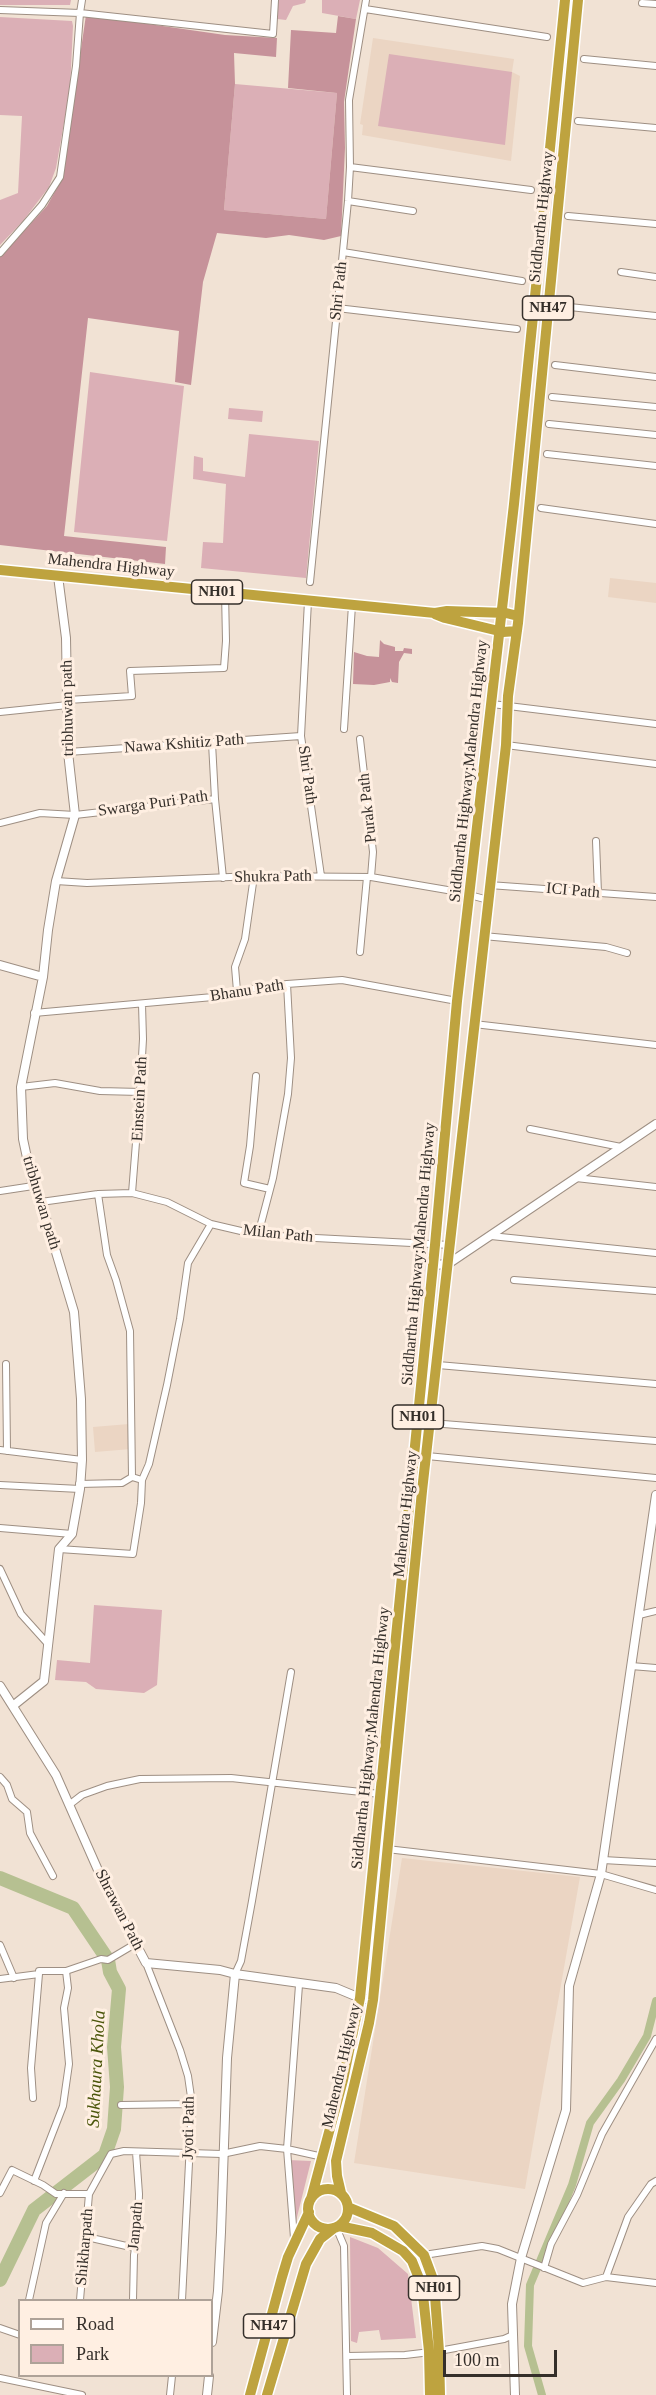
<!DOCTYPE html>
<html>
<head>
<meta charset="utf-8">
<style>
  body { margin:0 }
  #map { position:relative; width:656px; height:2395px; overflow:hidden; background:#f1e2d4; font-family:"Times New Roman",serif }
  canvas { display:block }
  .legend { position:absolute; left:18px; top:2299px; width:195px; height:78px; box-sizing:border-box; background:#ffefe2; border:2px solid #aea298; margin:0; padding:8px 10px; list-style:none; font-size:18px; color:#352f2a }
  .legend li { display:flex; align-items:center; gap:12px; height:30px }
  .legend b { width:30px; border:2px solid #aea298 }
  .scale { position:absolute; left:443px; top:2350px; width:114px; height:27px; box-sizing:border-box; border:3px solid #352f2a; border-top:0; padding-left:8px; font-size:18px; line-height:21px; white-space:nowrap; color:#352f2a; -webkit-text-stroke:4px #ffefe2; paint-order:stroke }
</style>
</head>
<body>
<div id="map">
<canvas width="656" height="2395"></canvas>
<ul class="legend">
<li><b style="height:8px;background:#fff"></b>Road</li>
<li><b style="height:16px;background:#dbafb6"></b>Park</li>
</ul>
<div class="scale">100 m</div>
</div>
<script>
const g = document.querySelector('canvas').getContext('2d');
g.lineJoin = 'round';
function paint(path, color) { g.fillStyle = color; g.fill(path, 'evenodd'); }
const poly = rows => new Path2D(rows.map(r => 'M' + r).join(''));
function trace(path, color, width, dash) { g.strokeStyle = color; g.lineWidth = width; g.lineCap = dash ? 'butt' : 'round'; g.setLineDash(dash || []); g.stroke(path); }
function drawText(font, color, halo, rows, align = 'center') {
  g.font = font + ' "Times New Roman",serif'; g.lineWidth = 6; g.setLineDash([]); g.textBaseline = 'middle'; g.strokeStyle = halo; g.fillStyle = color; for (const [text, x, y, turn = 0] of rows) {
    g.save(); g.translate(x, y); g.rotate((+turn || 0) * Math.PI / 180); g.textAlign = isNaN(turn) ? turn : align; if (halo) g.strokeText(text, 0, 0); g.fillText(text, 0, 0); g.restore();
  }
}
paint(poly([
  [373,38,514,59,512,72,520,76,511,161,362,135,363,125,360,124],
  [610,578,656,583,656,603,608,597],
  [129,1424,131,1449,95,1452,93,1427],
  [402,1858,580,1877,525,2189,354,2163]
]), '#ebd5c3');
paint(poly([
  [0,0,71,0,70,5,0,5],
  [278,0,306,0,305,3,293,6,286,20,277,19],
  [322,0,360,0,356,19,322,13],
  [0,17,72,21,73,26,70,89,56,168,49,187,23,221,0,245,0,200,18,193,22,116,0,115],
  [389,54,512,72,505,145,378,126],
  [235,84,337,93,326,219,224,210],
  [90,372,184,386,167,541,74,532],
  [229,408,263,411,262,422,228,419],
  [249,434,319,441,306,578,201,568,203,542,223,543,226,484,193,479,194,456,203,458,203,471,245,477],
  [94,1605,162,1610,157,1685,144,1693,96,1689,86,1682,55,1680,57,1660,90,1663],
  [288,2160,311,2161,295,2225],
  [350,2237,378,2248,408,2274,416,2338,381,2340,379,2330,359,2332,357,2343,351,2341]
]), '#dbafb6');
paint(poly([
  [86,15,225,35,277,38,276,57,234,53,235,84,224,210,326,219,337,93,288,88,291,30,336,33,338,16,356,19,344,102,345,148,341,236,324,240,289,235,266,238,217,233,203,282,191,385,175,382,179,331,88,318,64,536,166,547,165,564,0,545,0,257,47,206,62,179],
  [380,640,384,644,395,647,395,651,403,651,404,648,412,649,412,654,404,653,399,662,398,683,392,682,390,678,390,682,374,685,353,684,354,652,367,656,379,657]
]), '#c6929a');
trace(poly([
  [542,2395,528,2346,530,2285,572,2185,590,2123,621,2080,647,2036,656,2001]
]), '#b6c091', 8);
trace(poly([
  [0,1878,73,1908,108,1960,110,1972,119,1989,114,2047,117,2087,114,2129,105,2155,34,2210,0,2280]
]), '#b6c091', 14);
const minor = poly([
  [82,0,80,13,273,34,275,0],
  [642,3,656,4],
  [365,9,547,37],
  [0,10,80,13,76,66,60,177,42,205,0,253],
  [584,59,656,66],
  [578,121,656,128],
  [350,167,531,190],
  [348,201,413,211],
  [568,216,656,224],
  [343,252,522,281],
  [621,272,656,277],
  [560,306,656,316],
  [337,308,517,329],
  [555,365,656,377],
  [552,397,656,407],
  [549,424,656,435],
  [547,454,656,466],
  [541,508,656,524],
  [310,582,348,201,350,167,349,100,366,0],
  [308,601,301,736,321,876],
  [68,700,132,696,130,671,224,668,226,641,225,592],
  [492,704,656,724],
  [0,712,68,705],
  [344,729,352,605],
  [360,739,373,852,371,877],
  [506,745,656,764],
  [68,752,301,736],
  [215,799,223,878],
  [0,823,40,813,75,815,215,799,212,743],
  [596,841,598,893],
  [56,881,87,883,254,876,371,877,459,892,488,900],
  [489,885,656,897],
  [483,936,606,947,627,953],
  [360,952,367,877],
  [237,991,235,967,245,939,254,876],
  [34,1013,213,997,237,991,287,984,342,980,457,1001],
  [474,1024,656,1045],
  [256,1076,250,1146,244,1183,270,1189],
  [21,1087,55,1083,100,1091,140,1092],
  [530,1129,621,1147],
  [576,1178,656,1187],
  [0,1191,33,1186],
  [132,1193,140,1092,143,1039,142,1004],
  [41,1202,98,1194,132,1193,167,1202,211,1224,258,1235,450,1245],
  [258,1235,273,1178,288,1094,291,1058,287,984],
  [491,1236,656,1253],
  [514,1280,656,1291],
  [6,1364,7,1451],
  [438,1365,656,1384],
  [431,1423,656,1441],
  [0,1450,82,1460],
  [427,1456,656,1478],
  [142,1480,149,1464,167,1385,180,1319,188,1263,211,1224],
  [79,1484,122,1483,132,1477],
  [0,1485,80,1489],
  [0,1528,72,1534],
  [59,1549,133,1554,141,1503,142,1480,132,1477,130,1331,116,1280,107,1255,98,1194],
  [0,1569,21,1614,48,1644],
  [639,1615,656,1611],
  [631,1666,656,1668],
  [0,1777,7,1785,12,1799,27,1812,30,1833,53,1876],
  [69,1805,82,1795,107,1786,140,1779,231,1778,380,1794],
  [387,1849,601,1874,656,1890],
  [603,1860,656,1863],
  [0,1945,14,1978],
  [146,1963,180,2050,188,2076,192,2104,182,2300],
  [235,1974,241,1961,252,1901,291,1672],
  [0,1979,39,1974,39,1971,66,1971,101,1959,108,1960,135,1944],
  [33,2098,31,2068,39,1974],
  [121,2105,192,2104],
  [34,2181,63,2106,69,2064,64,2008,68,1988,66,1971],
  [0,2193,12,2170,43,2185,56,2194,89,2194,111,2154,124,2151,222,2154,260,2146,287,2149,323,2157],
  [336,2227,344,2246,347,2395],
  [87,2237,135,2248],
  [294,2238,287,2149,299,1985],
  [424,2255,482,2246,498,2249,583,2283,606,2277,628,2217,651,2184,656,2181],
  [544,2268,551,2244,577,2195,602,2134,656,2039],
  [606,2277,656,2283],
  [29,2300,46,2223,64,2193],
  [80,2300,89,2194],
  [133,2300,134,2255,138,2230,139,2194,136,2152],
  [0,2328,20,2335],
  [347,2356,405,2355,439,2351,504,2339,513,2335],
  [0,2378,82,2395],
  [170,2395,172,2376]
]);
const tertiary = poly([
  [0,965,43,977],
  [433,1265,448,1264,656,1124],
  [0,1686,56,1775,105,1886,146,1963,220,1970,235,1974,336,1988,360,1998,373,2000],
  [14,1705,44,1681,59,1549,72,1534,80,1489,82,1460,81,1399,74,1312,41,1202,33,1186,23,1139,21,1087,43,977,48,930,56,881,75,815,68,752,66,638,58,576],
  [212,2342,218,2291,221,2232,227,2058,235,1974],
  [207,2395,209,2376],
  [515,2395,512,2304,521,2258,566,2110,569,1986,601,1874,656,1495]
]);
const trunk = poly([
  [0,570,435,613,447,611,506,613,518,616],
  [435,614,445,618,503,632,517,631],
  '308 2209a20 20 0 1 1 40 0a20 20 0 1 1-40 0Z',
  [341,2193,337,2176,336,2161,369,2023,373,2000,422,1491,506,745,508,696,518,623,578,0],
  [311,2199,343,2080,360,1998,435,1245,457,1001,514,504,565,0],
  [348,2207,394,2226,424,2255,434,2282,439,2351,440,2395],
  [339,2226,372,2233,403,2251,412,2261,422,2286,429,2351,430,2395],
  [250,2395,282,2277,288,2257,309,2212],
  [267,2395,306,2264,320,2239,334,2228]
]);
trace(minor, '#9e8f83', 8);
trace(tertiary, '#9e8f83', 10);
trace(trunk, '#fff', 13);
trace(minor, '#fff', 6);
trace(tertiary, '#fff', 8);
trace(trunk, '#bea33f', 10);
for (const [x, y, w] of [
  [548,308,51],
  [217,592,51],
  [418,1417,51],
  [434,2288,51],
  [269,2326,51]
]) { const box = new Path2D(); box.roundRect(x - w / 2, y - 12, w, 24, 4.5); g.fillStyle = '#ffefe2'; g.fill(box); trace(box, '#352f2a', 1.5); }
drawText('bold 15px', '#352f2a', null, [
  ["NH47",548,308],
  ["NH01",217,592],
  ["NH01",418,1417],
  ["NH01",434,2288],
  ["NH47",269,2326]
]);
drawText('16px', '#352f2a', '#ffefe2', [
  ["Siddhartha Highway",542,217,-84],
  ["Shri Path",339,291,-84],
  ["Mahendra Highway",111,566,6],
  ["tribhuwan path",68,708,-91],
  ["Nawa Kshitiz Path",184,744,-4],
  ["Siddhartha Highway;Mahendra Highway",469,771,-84],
  ["Shri Path",307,775,82],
  ["Swarga Puri Path",153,804,-8],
  ["Purak Path",368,808,-96],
  ["Shukra Path",273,877,-1],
  ["ICI Path",573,891,5],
  ["Bhanu Path",247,991,-9],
  ["Einstein Path",140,1099,-87],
  ["tribhuwan path",41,1203,73],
  ["Milan Path",278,1234,6],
  ["Siddhartha Highway;Mahendra Highway",419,1254,-85],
  ["Mahendra Highway",406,1514,-84],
  ["Siddhartha Highway;Mahendra Highway",371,1738,-84],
  ["Shrawan Path",119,1910,63],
  ["Mahendra Highway",342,2066,-77],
  ["Jyoti Path",189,2128,-89],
  ["Janpath",136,2226,-85],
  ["Shikharpath",85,2247,-85]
]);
drawText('italic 18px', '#4b560b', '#ffefe2', [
  ["Sukhaura Khola",97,2069,-87]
]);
</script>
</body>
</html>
